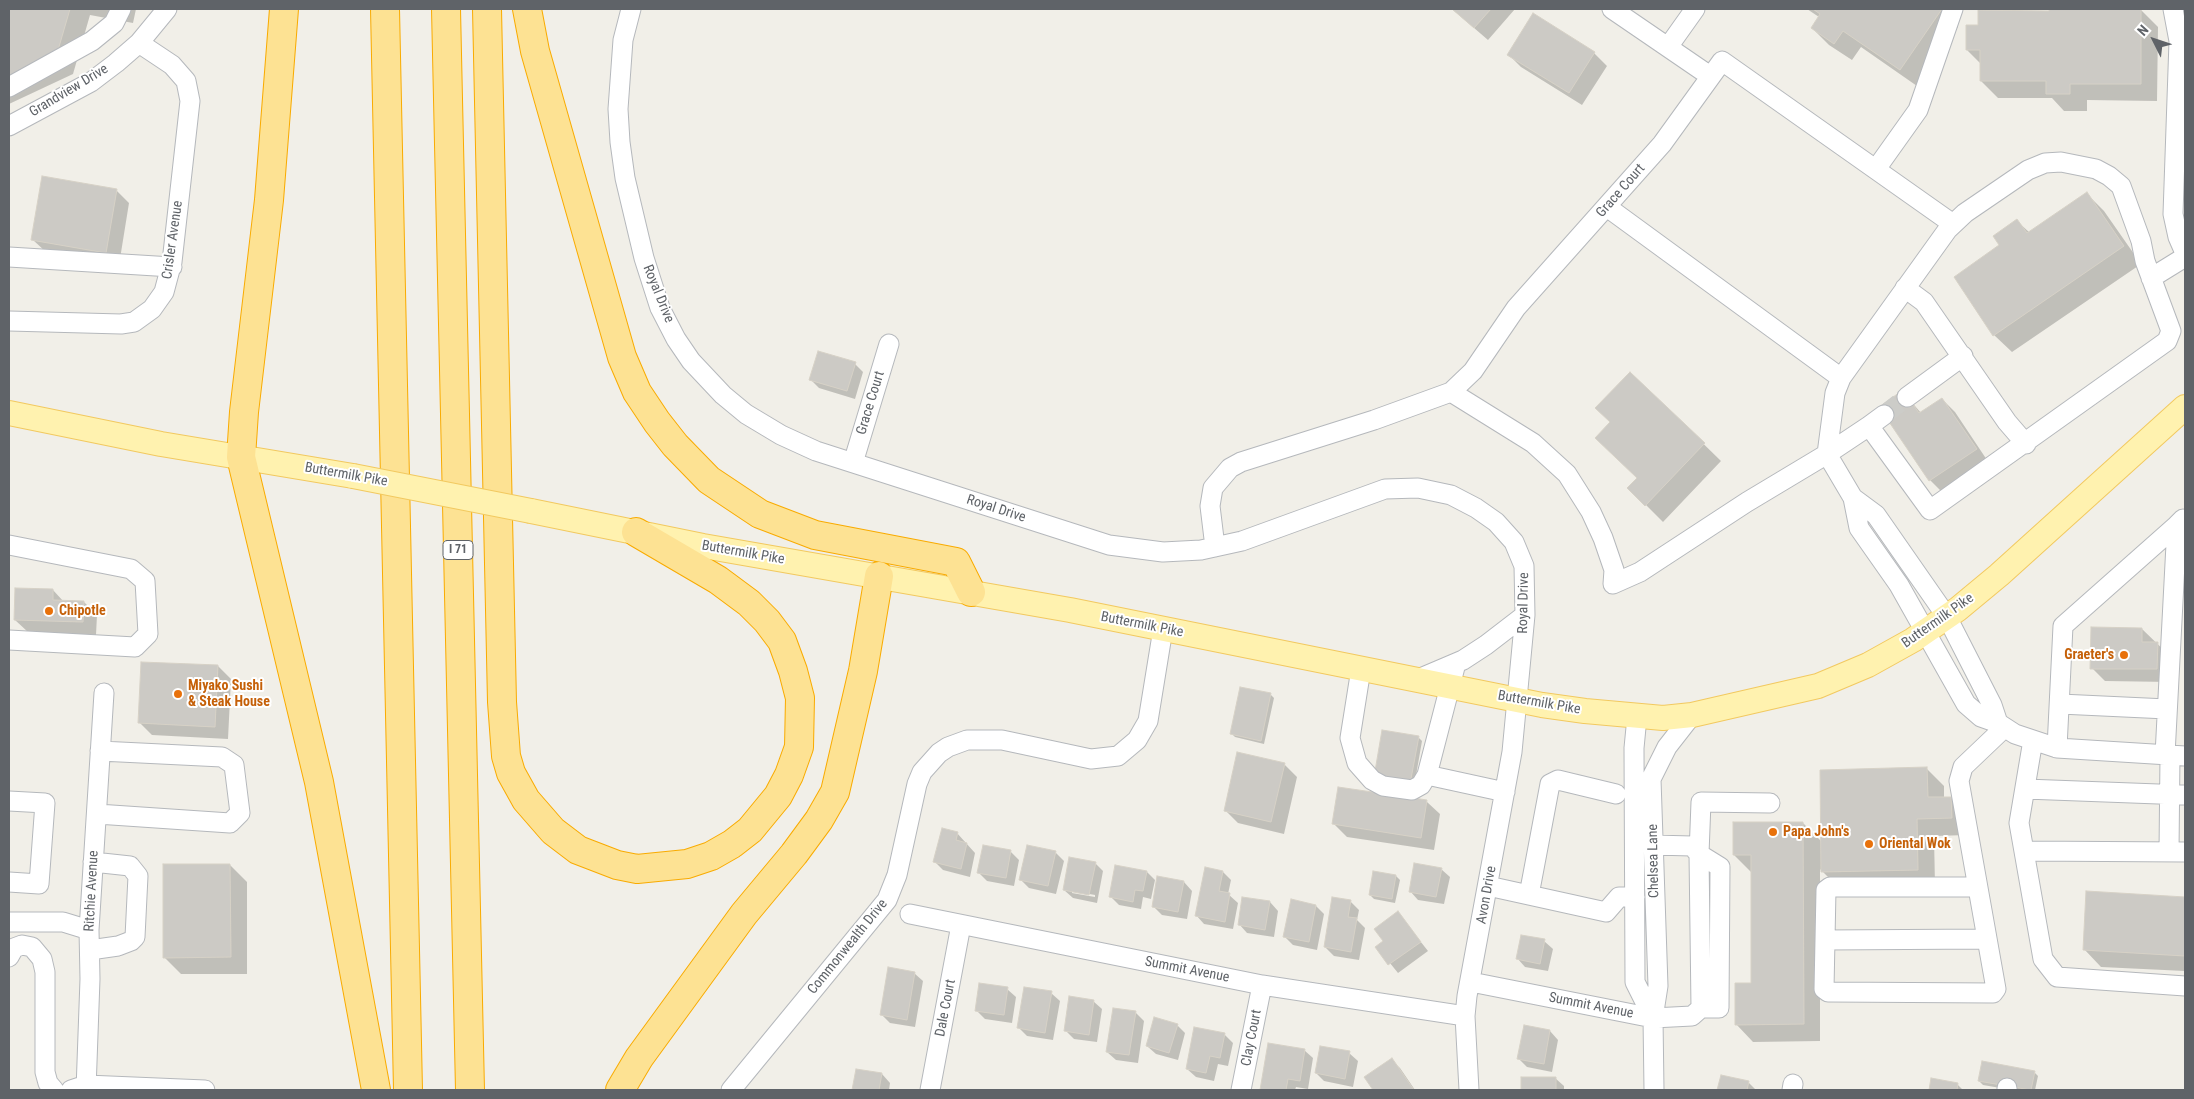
<!DOCTYPE html>
<html>
<head>
<meta charset="utf-8">
<style>
  body { margin:0 }
  #map { position:relative; width:2194px; height:1099px; overflow:hidden; background:#f1efe8; font-family:"Roboto Condensed",sans-serif }
  canvas { display:block }
  .frame { position:absolute; inset:0; border:10px solid #5f6368; pointer-events:none }
  .north { position:absolute; left:2129px; top:15px; width:50px; height:50px; -webkit-text-stroke:4px #fff; paint-order:stroke; rotate:311deg; font-size:14px; font-weight:700; line-height:20px; text-align:center; color:#5f6368 }
  .north::after { content:''; display:block; margin:auto; width:18px; height:22px; background:#5f6368; clip-path:polygon(50% 0,100% 100%,50% 72%,0 100%) }
</style>
</head>
<body>
<div id="map">
<canvas width="2194" height="1099"></canvas>
<div class="frame"></div>
<div class="north">N</div>
</div>
<script>
const g = document.querySelector('canvas').getContext('2d');
g.lineJoin = 'round';
function paint(path, color) { g.fillStyle = color; g.fill(path, 'evenodd'); }
const poly = rows => new Path2D(rows.map(r => 'M' + r).join(''));
function trace(path, color, width, dash) { g.strokeStyle = color; g.lineWidth = width; g.lineCap = dash ? 'butt' : 'round'; g.setLineDash(dash || []); g.stroke(path); }
function drawText(font, color, halo, rows, align = 'center') {
  g.font = font + ' "Roboto Condensed",sans-serif'; g.lineWidth = 4; g.setLineDash([]); g.textBaseline = 'middle'; g.strokeStyle = halo; g.fillStyle = color; for (const [text, x, y, turn = 0] of rows) {
    g.save(); g.translate(x, y); g.rotate((+turn || 0) * Math.PI / 180); g.textAlign = isNaN(turn) ? turn : align; if (halo) g.strokeText(text, 0, 0); g.fillText(text, 0, 0); g.restore();
  }
}
paint(poly([
  [9,9,136,9,133,23,90,15,73,74,9,104],
  [1452,9,1515,9,1488,40],
  [1807,9,1940,9,1958,27,1917,86,1861,47,1852,60,1829,45,1812,28,1819,17],
  [2050,9,2141,10,2158,27,2157,101,2087,100,2087,111,2064,111,2052,98,1998,98,1981,81,1981,64,1967,50,1979,26,2050,12],
  [1594,53,1607,66,1582,105,1521,67,1508,54],
  [116,190,129,203,119,265,46,252,33,240],
  [2087,194,2104,211,2141,264,2012,352,1994,335,2001,246,2017,221,2030,233],
  [855,364,863,372,855,399,819,388,811,380],
  [1631,373,1721,461,1663,522,1629,488,1638,479,1611,422],
  [1903,392,1921,413,1942,399,1955,412,1989,463,1943,493,1930,480],
  [53,590,64,602,84,602,97,615,96,635,28,632,15,620],
  [2142,629,2170,656,2170,682,2105,681,2092,668],
  [218,666,231,679,228,739,152,735,139,722],
  [1270,694,1274,698,1264,744,1235,737,1231,733],
  [1418,737,1422,741,1414,787,1379,781],
  [1284,764,1297,777,1284,834,1238,823,1225,810],
  [1927,769,1944,786,1944,798,1951,798,1968,815,1968,835,1934,836,1935,886,1840,889,1820,869,1820,1041,1753,1042,1736,1024,1752,984,1752,873,1734,855,1803,823,1822,842],
  [1427,802,1440,814,1434,850,1347,837,1334,824],
  [957,833,975,853,970,877,943,870,935,862],
  [1028,846,1056,853,1064,861,1056,894,1029,888,1020,879],
  [1010,851,1019,860,1014,886,987,881,979,873],
  [1095,863,1103,871,1097,903,1073,898,1064,890],
  [1072,891,1095,895,1095,897,1072,893],
  [230,865,247,882,247,974,181,974,164,957],
  [1441,869,1450,877,1444,904,1418,900,1410,891],
  [1147,872,1155,880,1151,899,1143,897,1141,909,1119,905,1111,897],
  [1223,872,1231,880,1228,894,1238,903,1233,929,1204,924,1196,915],
  [1396,876,1400,880,1395,903,1374,899,1370,895],
  [1184,882,1192,891,1187,919,1162,915,1153,906],
  [2087,893,2185,898,2185,971,2101,967,2084,949],
  [1244,898,1270,902,1278,911,1274,937,1247,933,1239,924],
  [1350,901,1359,910,1357,920,1365,928,1359,960,1334,956,1325,947],
  [1316,906,1324,914,1317,950,1293,945,1284,936],
  [1398,913,1428,951,1398,973,1377,947,1384,941],
  [1544,941,1553,949,1548,971,1525,967,1517,958],
  [914,973,923,981,915,1027,890,1023,881,1014],
  [1007,989,1016,997,1012,1023,985,1019,976,1010],
  [1051,993,1060,1001,1053,1040,1027,1036,1019,1028],
  [1093,1001,1102,1009,1097,1042,1074,1039,1066,1031],
  [1136,1013,1144,1021,1138,1063,1116,1060,1107,1052],
  [1177,1025,1185,1033,1178,1060,1156,1054,1147,1046],
  [1550,1031,1558,1040,1552,1072,1527,1067,1518,1058],
  [1224,1034,1233,1043,1228,1066,1218,1064,1214,1081,1196,1077,1187,1069],
  [1269,1044,1304,1050,1313,1058,1308,1089,1296,1087,1295,1090,1261,1090],
  [1349,1053,1358,1061,1353,1087,1324,1081,1316,1073],
  [1391,1060,1400,1068,1415,1090,1375,1090,1366,1078],
  [857,1070,882,1074,890,1083,889,1090,854,1090],
  [2034,1072,2038,1076,2035,1090,2012,1090,1983,1085,1979,1081],
  [1722,1076,1748,1082,1756,1090,1719,1090],
  [1522,1078,1555,1078,1564,1086,1564,1090,1522,1090],
  [1932,1080,1957,1084,1963,1090,1930,1090]
]), '#0003');
const building = poly([
  [9,9,70,9,56,57,9,79,9,9],
  [1452,9,1491,9,1474,28,1452,9],
  [1813,9,1942,9,1900,70,1843,31,1834,44,1811,28,1820,14,1813,9],
  [2049,9,2141,9,2141,84,2070,84,2070,94,2046,94,2046,81,1980,81,1980,50,1966,50,1966,25,1978,25,1978,10,2049,11,2049,9],
  [1533,13,1595,52,1569,93,1507,55,1533,13],
  [42,176,117,189,106,253,31,240,42,176],
  [2087,192,2124,246,1993,336,1954,277,1999,245,1993,236,2017,219,2027,233,2087,192],
  [818,351,856,362,847,391,809,380,818,351],
  [1630,372,1705,443,1645,506,1627,488,1637,478,1595,438,1610,422,1595,408,1630,372],
  [1903,390,1919,413,1942,398,1977,449,1929,481,1879,407,1903,390],
  [15,588,53,589,53,600,84,601,83,622,14,620,15,588],
  [2091,627,2142,628,2142,642,2158,642,2157,669,2090,669,2091,627],
  [141,662,218,665,215,727,138,723,141,662],
  [1240,687,1271,693,1261,741,1230,734,1240,687],
  [1382,730,1419,736,1410,784,1374,777,1382,730],
  [1237,752,1285,763,1271,822,1224,811,1237,752],
  [1927,767,1928,797,1951,797,1952,818,1917,819,1918,870,1821,872,1820,770,1927,767],
  [1338,787,1427,800,1421,838,1332,824,1338,787],
  [1733,822,1803,822,1804,1024,1735,1025,1735,983,1751,983,1751,855,1733,855,1733,822],
  [942,828,958,832,956,840,967,843,961,869,933,862,942,828],
  [983,845,1011,850,1006,878,977,873,983,845],
  [1027,845,1056,851,1048,886,1019,880,1027,845],
  [1069,857,1096,862,1089,895,1063,890,1069,857],
  [1414,863,1442,868,1436,897,1409,892,1414,863],
  [163,864,230,864,231,957,163,958,163,864],
  [1115,865,1147,871,1143,891,1135,890,1133,902,1109,897,1115,865],
  [1205,867,1223,871,1219,891,1230,893,1225,922,1195,916,1205,867],
  [1373,871,1396,875,1392,899,1369,895,1373,871],
  [1157,876,1184,881,1178,912,1152,907,1157,876],
  [2086,891,2185,897,2185,956,2083,950,2086,891],
  [1242,897,1270,901,1265,930,1238,925,1242,897],
  [1332,897,1351,900,1348,917,1357,918,1351,952,1324,947,1332,897],
  [1291,899,1316,905,1309,942,1283,937,1291,899],
  [1398,911,1421,942,1388,965,1375,947,1383,941,1374,929,1398,911],
  [1521,935,1545,939,1540,964,1516,959,1521,935],
  [888,967,915,972,907,1020,880,1015,888,967],
  [979,983,1008,987,1004,1015,975,1011,979,983],
  [1024,987,1052,991,1045,1033,1017,1028,1024,987],
  [1069,996,1094,1000,1089,1035,1064,1031,1069,996],
  [1113,1008,1136,1011,1129,1055,1106,1052,1113,1008],
  [1154,1017,1178,1024,1169,1053,1146,1046,1154,1017],
  [1524,1025,1550,1030,1544,1064,1517,1059,1524,1025],
  [1194,1027,1225,1033,1220,1058,1210,1056,1206,1073,1186,1069,1194,1027],
  [1268,1043,1305,1049,1300,1081,1288,1079,1286,1090,1260,1090,1268,1043],
  [1320,1046,1350,1051,1345,1079,1315,1073,1320,1046],
  [1392,1058,1414,1090,1373,1090,1364,1077,1392,1058],
  [1982,1061,2035,1071,2031,1090,1978,1081,1982,1061],
  [856,1069,882,1073,879,1090,852,1090,856,1069],
  [1721,1075,1749,1081,1747,1090,1717,1090,1721,1075],
  [1521,1077,1556,1077,1556,1090,1521,1090,1521,1077],
  [1931,1078,1958,1083,1957,1090,1929,1090,1931,1078]
]);
paint(building, '#cccac5');
trace(building, '#d6d1c6', 1);
trace(poly([
  [1884,415,1907,397]
]), '#ccccc8', 19, [19, 9]);
const minor = poly([
  [631,9,623,40,618,109,620,142,625,178,644,258,660,308,676,339,691,361,723,395,746,414,781,435,816,451,1109,545,1163,552,1201,550,1242,541,1385,489,1418,488,1451,495,1476,508,1496,522,1514,542,1524,566,1525,615,1512,752,1467,996,1465,1016,1469,1090],
  [1612,9,1710,76],
  [2173,9,2179,41,2173,214,2178,237,2185,253],
  [1668,47,1695,9],
  [9,87,92,41,114,23,121,9],
  [9,126,91,82,116,63,139,43,167,9],
  [1876,169,1918,110,1953,9],
  [1607,207,1841,378],
  [9,257,172,267],
  [2151,278,2185,257],
  [1905,288,1924,302,2007,422,2026,444],
  [9,321,121,324,134,322,152,309,164,292,172,262,190,101,186,81,172,65,139,43],
  [1451,392,1473,371,1516,308,1662,144,1722,61,1953,224],
  [1907,397,1963,356],
  [1869,426,1884,415],
  [853,463,889,344],
  [1853,498,1876,515,1947,617,1992,705,1998,723],
  [9,545,131,569,145,581,148,634,135,647,9,640],
  [1215,547,1210,506,1213,488,1230,468,1241,462,1374,420,1451,392,1533,443,1567,474,1591,512,1603,538,1614,570,1613,584,1640,572,1747,502,1827,454,1835,393,1841,378,1948,229,1965,213,2028,170,2045,163,2061,162,2096,169,2109,176,2121,186,2141,241,2145,261,2171,331,2167,341,1930,510,1869,426,1827,454,1853,498,1859,528,1899,585,1966,704,1981,717,1998,723,2015,734,2057,748,2185,756],
  [1361,669,1350,738,1357,763,1372,780,1383,786,1412,790,1421,785,1427,775,1456,663],
  [1416,680,1463,660,1486,645,1525,615],
  [2060,704,2167,709],
  [1637,717,1634,748,1635,982,1653,1018],
  [2033,740,2019,823,2043,959,2057,977,2185,986],
  [2057,748,2063,626,2177,525],
  [2165,755,2177,525,2183,519],
  [1427,775,1505,792],
  [2025,789,2185,795],
  [9,801,45,803,39,884,9,882],
  [97,814,230,823,240,813,234,765,222,757,100,751],
  [2024,851,2185,852],
  [2169,852,2170,755],
  [1488,886,1606,912,1619,897,1635,897],
  [1977,887,1830,887,1826,890,1824,989,1828,992,1993,993,1996,989,1959,781,1963,767,2004,728],
  [1529,895,1550,784,1558,780,1616,794],
  [910,914,1262,985,1465,1016],
  [9,922,63,922,89,930],
  [1825,940,1987,939],
  [90,950,118,946,131,941,135,937,138,876,130,866,93,862],
  [9,957,14,948,22,945,32,947,42,959,45,972,45,1072,48,1083,54,1090],
  [1471,982,1653,1018,1692,1016,1701,1008,1719,1008,1720,867,1699,854,1692,846,1653,845],
  [1701,1008,1699,854,1701,802,1770,803],
  [71,1090,86,1085,205,1090],
  [86,1090,90,979,89,930,104,693],
  [731,1090,887,900,897,875,917,784,922,772,939,753,948,747,967,740,1002,740,1091,759,1118,756,1137,740,1148,721,1163,629],
  [930,1090,961,925],
  [1241,1090,1262,985],
  [1654,1090,1653,1018,1658,986,1651,779,1667,747,1692,715],
  [1792,1090,1793,1084],
  [2007,1090,2007,1088]
]);
const major = poly([
  [9,413,161,444,353,476],
  [531,511,703,546,1070,610,1542,705,1585,711,1663,718,1692,715,1818,686,1868,665,1913,640,1958,609,1999,575,2185,407]
]);
const highway = poly([
  [284,9,269,200,244,412,241,457,319,782,376,1090],
  [385,9,408,1090],
  [446,9,470,1090],
  [487,9,502,702,506,756,511,773,526,800,553,831,578,850,617,865,637,869,687,864,711,856,732,844,750,830,778,796,789,775,799,747,800,698,793,671,782,641,767,621,749,603,718,580,636,532],
  [527,9,535,51,622,357,637,392,657,422,675,445,709,480,760,514,815,535,956,562,971,592],
  [620,1090,639,1058,744,914,794,854,819,820,835,792,863,671,879,576]
]);
trace(minor, '#b5b8bc', 21);
trace(major, '#f2c960', 26);
trace(highway, '#f9ab00', 30);
trace(minor, '#fff', 19);
trace(major, '#fff2af', 24);
trace(highway, '#fde293', 28);
const majorBridge = poly([
  [353,476,531,511]
]);
trace(majorBridge, '#f2c960', 26, []);
trace(majorBridge, '#fff2af', 24);
for (const [x, y, r, color] of [
  [49,611,5,"#e8710a"],
  [2124,655,5,"#e8710a"],
  [178,694,5,"#e8710a"],
  [1773,832,5,"#e8710a"],
  [1869,844,5,"#e8710a"]
]) { const dot = new Path2D(); dot.arc(x, y, r, 0, 2 * Math.PI); g.fillStyle = color; g.fill(dot); trace(dot, '#fff', 2); }
for (const [x, y, w] of [
  [458,550,30]
]) { const box = new Path2D(); box.roundRect(x - w / 2, y - 9.5, w, 19, 4); g.fillStyle = '#fff'; g.fill(box); trace(box, '#5f6368', 1); }
drawText('bold 12px', '#5f6368', null, [
  ["I 71",458,550]
]);
drawText('14px', '#5f6368', '#fff', [
  ["Grandview Drive",69,91,-31],
  ["Grace Court",1621,191,-49],
  ["Crisler Avenue",173,240,-82],
  ["Royal Drive",658,294,68],
  ["Grace Court",871,403,-73],
  ["Buttermilk Pike",346,475,10],
  ["Royal Drive",996,509,18],
  ["Buttermilk Pike",743,553,10],
  ["Royal Drive",1524,603,-89],
  ["Buttermilk Pike",1938,621,-35],
  ["Buttermilk Pike",1142,625,11],
  ["Buttermilk Pike",1539,703,10],
  ["Chelsea Lane",1654,861,-91],
  ["Ritchie Avenue",92,891,-87],
  ["Avon Drive",1487,895,-80],
  ["Commonwealth Drive",848,947,-51],
  ["Summit Avenue",1187,970,11],
  ["Summit Avenue",1591,1006,11],
  ["Dale Court",946,1008,-79],
  ["Clay Court",1252,1038,-79]
]);
drawText('bold 14px', '#c56008', '#fff', [
  ["Chipotle",59,611],
  ["Graeter's",2114,655,"right"],
  ["Miyako Sushi",188,686],
  ["& Steak House",188,702],
  ["Papa John's",1783,832],
  ["Oriental Wok",1879,844]
], 'left');
</script>
</body>
</html>
